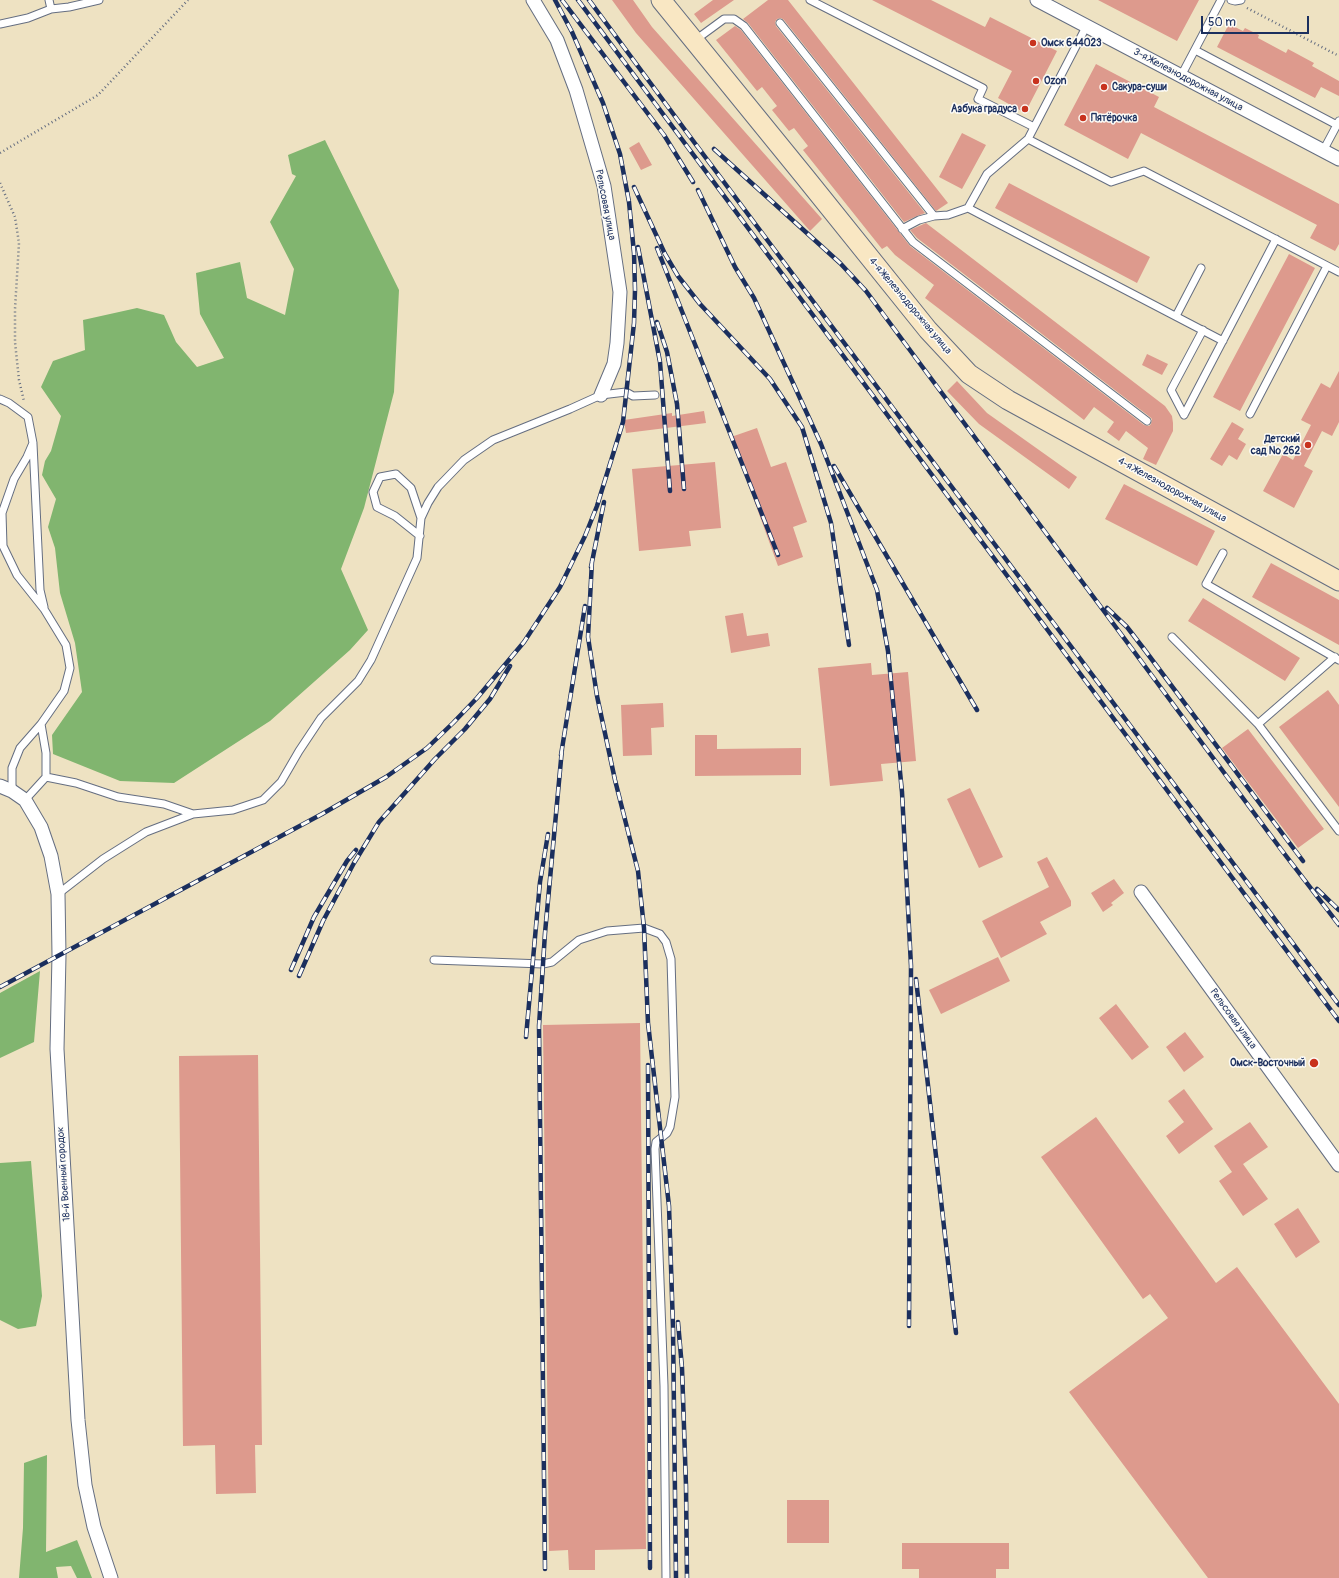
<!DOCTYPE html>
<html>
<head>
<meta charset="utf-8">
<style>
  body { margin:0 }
  #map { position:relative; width:1339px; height:1578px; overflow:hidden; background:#eee2c2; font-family:Pangolin,sans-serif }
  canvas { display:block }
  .scale { position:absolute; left:1201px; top:16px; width:108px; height:18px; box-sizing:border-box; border:2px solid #1b2f5e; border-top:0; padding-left:5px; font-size:12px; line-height:14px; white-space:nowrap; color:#1b2f5e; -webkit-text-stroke:3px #fdfcf7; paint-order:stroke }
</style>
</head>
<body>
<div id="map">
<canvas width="1339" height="1578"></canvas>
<div class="scale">50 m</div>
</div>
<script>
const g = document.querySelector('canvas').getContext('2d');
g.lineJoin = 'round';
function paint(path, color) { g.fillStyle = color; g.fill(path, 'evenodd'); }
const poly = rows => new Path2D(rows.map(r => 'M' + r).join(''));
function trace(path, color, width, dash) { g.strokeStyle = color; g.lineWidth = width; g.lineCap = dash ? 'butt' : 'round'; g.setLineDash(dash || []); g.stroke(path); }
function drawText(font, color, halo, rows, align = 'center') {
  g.font = font + ' Pangolin,sans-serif'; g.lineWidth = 3; g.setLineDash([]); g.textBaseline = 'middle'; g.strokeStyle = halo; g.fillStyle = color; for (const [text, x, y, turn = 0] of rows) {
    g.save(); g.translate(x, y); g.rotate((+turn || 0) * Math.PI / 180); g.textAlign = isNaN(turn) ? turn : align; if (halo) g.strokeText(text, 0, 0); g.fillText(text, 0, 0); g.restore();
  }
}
paint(poly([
  [325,140,399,290,394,392,364,508,341,569,368,630,350,650,270,721,174,783,120,781,53,754,52,735,82,692,75,643,60,593,55,548,48,527,56,499,42,475,45,461,51,451,61,416,41,387,53,361,85,350,83,320,137,308,164,315,176,342,197,367,224,358,200,314,196,273,240,262,247,298,285,315,294,269,270,222,296,176,292,174,288,155],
  [40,971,34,1042,0,1058,0,993],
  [31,1161,42,1296,36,1326,18,1329,0,1320,0,1163],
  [47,1455,46,1552,77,1540,92,1578,77,1578,71,1566,56,1567,58,1578,19,1578,23,1528,24,1463]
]), '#81b56f');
paint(poly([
  [612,0,633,0,652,27,822,219,810,231,636,33],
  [713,0,734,0,701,23,694,14],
  [768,0,788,0,948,203,936,211,784,20,781,18,777,19,775,22,776,26,925,213,917,216,904,222,748,23,743,19],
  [872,0,931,0,985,27,990,17,1057,51,1025,113,998,98,1012,71],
  [1098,0,1199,0,1177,41],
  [1229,24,1243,31,1245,28,1259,35,1258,38,1286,53,1288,49,1314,63,1312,66,1339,81,1339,96,1321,87,1315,98,1217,47],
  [735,26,741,30,910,246,1144,425,1149,426,1151,424,1152,419,1150,417,917,238,910,230,926,223,1165,406,1172,416,1173,423,1173,431,1156,465,1143,459,1148,448,1126,431,1119,441,1107,432,1114,422,1094,407,1084,420,925,298,934,285,895,255,887,246,882,249,803,150,808,146,794,128,789,131,772,110,777,106,762,87,757,91,716,40],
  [1096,64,1159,97,1154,107,1339,204,1339,244,1335,251,1310,238,1317,225,1141,133,1128,159,1064,125],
  [962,133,986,145,962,189,939,177],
  [639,142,652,165,641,170,629,148],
  [1009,183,1150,257,1137,283,995,208],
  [1289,254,1315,268,1240,411,1213,397],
  [1147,354,1168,364,1162,375,1142,365],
  [1339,371,1339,422,1332,436,1322,431,1304,466,1313,471,1294,508,1263,491,1283,454,1293,460,1311,425,1301,420,1321,383,1330,388],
  [957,381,987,413,1077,477,1069,489,979,424,947,391],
  [704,411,706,423,626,433,624,420,672,413,672,416],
  [1232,422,1244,429,1238,439,1246,444,1237,460,1229,455,1222,466,1210,459],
  [757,428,771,467,786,462,807,522,793,527,803,557,778,566,731,437],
  [715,462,721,528,689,531,691,546,639,551,632,469],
  [1124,484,1215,531,1197,566,1105,519],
  [1271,563,1339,600,1339,645,1252,597],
  [1203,598,1300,658,1285,681,1188,621],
  [743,613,747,636,768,633,770,646,731,653,725,616],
  [871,663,872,675,908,672,916,761,881,764,883,781,830,786,818,668],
  [1328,690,1339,705,1339,807,1279,727],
  [663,703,664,727,651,728,652,755,623,756,621,705],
  [1248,729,1324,829,1298,848,1222,748],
  [695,735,717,735,717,749,801,748,801,775,695,776],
  [970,788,1003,857,979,868,947,799],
  [1047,857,1071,901,1071,906,1040,922,1047,934,1001,958,982,921,1049,887,1037,862],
  [1114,879,1124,893,1111,903,1113,905,1103,912,1091,893],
  [998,957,1010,981,941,1014,929,990],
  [1116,1004,1149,1047,1132,1060,1099,1018],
  [640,1023,646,1549,595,1550,595,1570,569,1570,568,1550,549,1551,543,1025],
  [1185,1032,1204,1057,1184,1072,1166,1047],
  [258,1055,262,1445,255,1445,256,1493,216,1494,215,1445,183,1446,179,1056],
  [1184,1089,1213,1129,1179,1154,1166,1136,1184,1122,1168,1101],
  [1096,1117,1216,1283,1237,1267,1339,1404,1339,1578,1208,1578,1069,1392,1168,1318,1150,1294,1143,1299,1041,1157],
  [1250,1122,1268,1147,1243,1164,1268,1199,1243,1216,1219,1181,1232,1172,1214,1146],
  [1298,1208,1320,1242,1296,1258,1274,1224],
  [787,1500,829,1500,829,1543,787,1543],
  [902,1543,1009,1543,1009,1569,996,1569,996,1578,919,1578,919,1569,902,1569]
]), '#dd9a8d');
const service = poly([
  [49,0,51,9],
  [810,0,983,88,978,99,1034,127],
  [1231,0,1235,1,1241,0],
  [780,23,934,216,948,215,968,208,987,174,1028,139,1086,27],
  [0,24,28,18,51,9,69,7,99,0],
  [694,41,724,19,734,19,744,26,913,242,1147,421],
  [1195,50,1337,125],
  [1181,76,1221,0],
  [1028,139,1111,182,1144,171,1339,272],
  [1323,151,1339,121],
  [968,208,1223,341],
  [902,229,919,220,934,216],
  [1176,316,1201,268],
  [0,399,9,403,28,417,33,443,27,457,14,479,2,513,3,546,17,575,44,609,66,645,70,668,64,691,41,724,46,753,46,777,25,800],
  [1250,414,1327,266],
  [1184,415,1276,239],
  [1184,415,1171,390,1203,330],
  [33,444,40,590,44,607],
  [420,536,395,516,377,507,373,492,380,477,396,474,411,488,421,518],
  [1223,553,1206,584,1339,660],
  [1172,637,1258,724,1339,831],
  [1258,724,1335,657],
  [46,777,76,783,118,797,164,804,193,814,233,810,263,800,281,782,299,751,321,718,358,681,371,660,417,558,421,518,428,503,438,487,464,460,493,440,570,409,601,395,626,392,633,396,655,395],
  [12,791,12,768,20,748,41,724],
  [58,894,103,859,146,832,193,814],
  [434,960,543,964,552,962,579,940,607,931,644,928,660,934,666,942,671,959,675,1097,670,1127,667,1133,656,1142,655,1149,664,1386,666,1578]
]);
const minor = poly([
  [533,0,557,40,576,90,604,186,620,292,617,343,614,364,601,395],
  [1037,0,1339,159],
  [0,786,12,791,25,800,41,827,51,856,58,894,59,955,57,1049,78,1420,85,1485,94,1527,111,1578],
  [1141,892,1339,1165]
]);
const secondary = poly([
  [661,0,805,177,928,330,969,374,1008,400,1339,581]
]);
trace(service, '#656e81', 9);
trace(minor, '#656e81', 15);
trace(secondary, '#656e81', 21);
trace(poly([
  [1247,8,1339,56],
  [0,153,98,95,188,0],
  [0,183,15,217,19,243,15,309,15,342,19,380,24,401]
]), '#656e81', 2.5, [1, 3]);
trace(service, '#fff', 7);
trace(minor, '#fff', 13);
trace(secondary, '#f9e7c3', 19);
const rail = poly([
  [562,0,664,135,693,182],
  [578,0,1339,1021],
  [589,0,691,138,1339,1005],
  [714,149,840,263,866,291,1283,852,1339,925],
  [634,187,665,254,678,276,700,304,770,379,802,427,831,523,849,645],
  [698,190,735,267,754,298,821,444,877,590,888,651,902,792,911,966,909,1326],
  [638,247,660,362,670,491],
  [657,248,778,555],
  [657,322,667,352,677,404,684,489],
  [834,466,977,710],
  [592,561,588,637,597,696,615,780,638,871,644,928,648,1023,669,1206,673,1327,676,1578],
  [591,567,604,502],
  [1107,608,1127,627,1144,649,1303,861],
  [561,755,585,606],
  [1317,889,1339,910],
  [291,970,314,917,347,861,356,850],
  [299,976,323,921,354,863,379,822,435,759,465,729,490,699,510,666],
  [916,979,956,1333],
  [0,987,322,814,386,777,427,748,453,723,477,698,524,642,560,587,585,536,597,506,623,422,634,323,635,290,634,253,629,202,620,154,603,103,572,32,555,0],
  [526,1037,540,882,548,834],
  [648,1065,650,1568],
  [678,1322,682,1368,686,1486,687,1578],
  [545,1569,539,1026,545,933,562,749]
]);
trace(rail, '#1b2f5e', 4.5);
trace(rail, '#fdfcf7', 3, [9]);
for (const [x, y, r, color] of [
  [1033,43,4,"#c8321e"],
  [1036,81,4,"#c8321e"],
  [1104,87,4,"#c8321e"],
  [1025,109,4,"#c8321e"],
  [1083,118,4,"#c8321e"],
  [1308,445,4,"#c8321e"],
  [1314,1063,5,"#c8321e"]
]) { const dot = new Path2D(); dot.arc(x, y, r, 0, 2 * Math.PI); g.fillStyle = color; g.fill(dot); trace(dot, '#fdfcf7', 1.5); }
drawText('bold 10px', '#1b2f5e', '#fdfcf7', [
  ["Омск 644023",1041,43],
  ["Ozon",1044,81],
  ["Сакура-суши",1112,87],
  ["Азбука градуса",1017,109,"right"],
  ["Пятёрочка",1091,118],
  ["Детский",1300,439,"right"],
  ["сад № 262",1300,451,"right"],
  ["Омск-Восточный",1305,1063,"right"]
], 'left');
drawText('10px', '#1b2f5e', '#fdfcf7', [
  ["3-я Железнодорожная улица",1188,80,28],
  ["Рельсовая улица",605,205,79],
  ["4-я Железнодорожная улица",910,306,50],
  ["4-я Железнодорожная улица",1172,490,29],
  ["Рельсовая улица",1233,1019,54],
  ["18-й Военный городок",64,1174,-94]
]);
</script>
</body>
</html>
